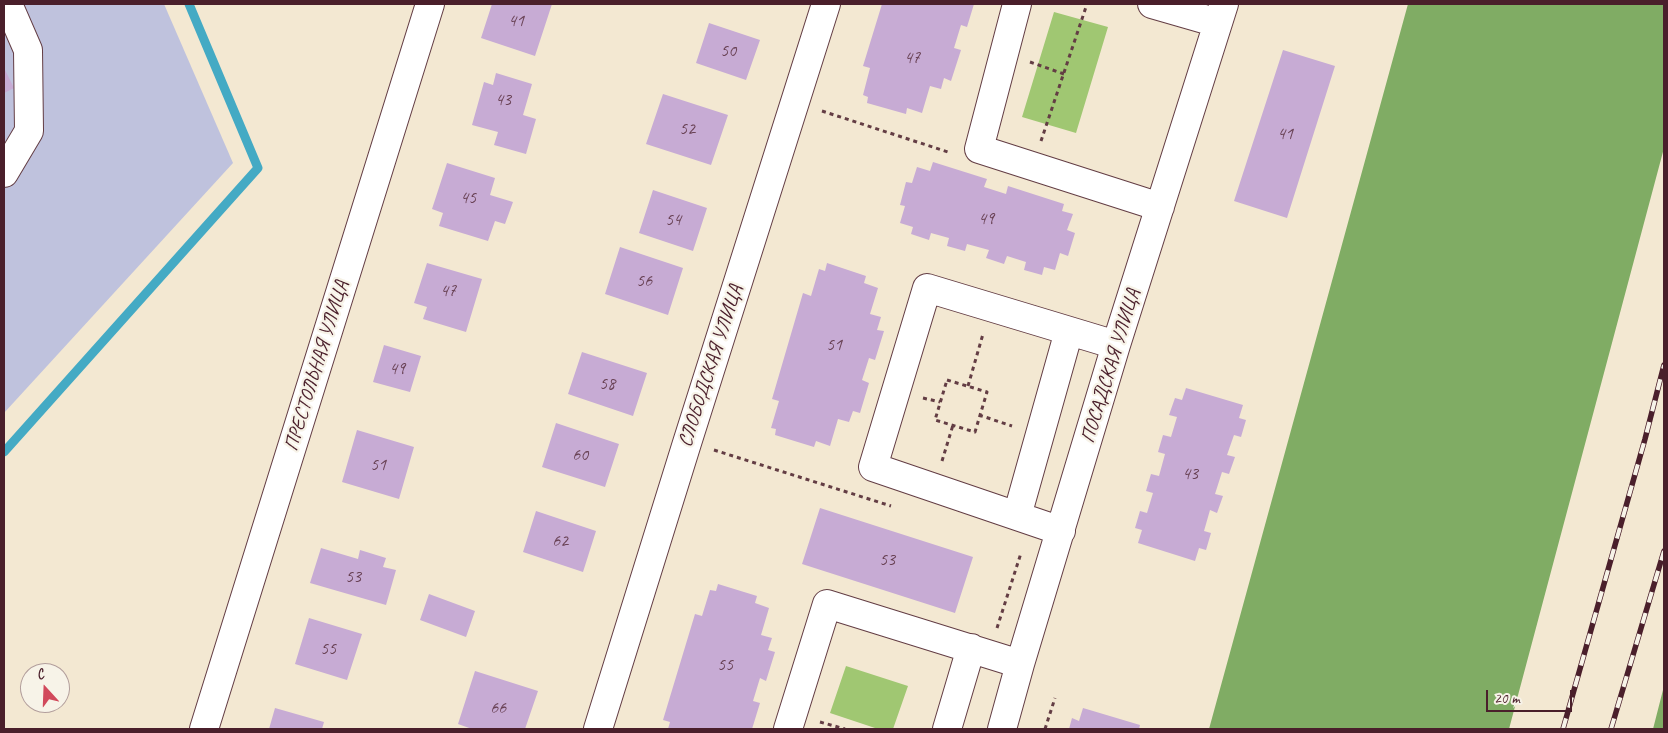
<!DOCTYPE html>
<html>
<head>
<meta charset="utf-8">
<style>
  body { margin:0 }
  #map { position:relative; width:1668px; height:733px; overflow:hidden; background:#f3e8d2; font-family:Caveat,sans-serif }
  canvas { display:block }
  .frame { position:absolute; inset:0; border:5px solid #4a1f2b; pointer-events:none }
  .north { position:absolute; left:20px; top:663px; width:50px; height:50px; box-sizing:border-box; background:#f7f3e8; border:1px solid #b29e9c; border-radius:50%; rotate:340deg; font-size:14px; font-weight:700; line-height:20px; text-align:center; color:#4a1f2b }
  .north::after { content:''; display:block; margin:auto; width:18px; height:22px; background:#d1495b; clip-path:polygon(50% 0,100% 100%,50% 72%,0 100%) }
  .scale { position:absolute; left:1486px; top:690px; width:86px; height:22px; box-sizing:border-box; border:2px solid #4a1f2b; border-top:0; padding-left:6px; font-size:15px; line-height:18px; white-space:nowrap; color:#4a1f2b; -webkit-text-stroke:4px #f7f3e8; paint-order:stroke }
</style>
</head>
<body>
<div id="map">
<canvas width="1668" height="733"></canvas>
<div class="frame"></div>
<div class="north">С</div>
<div class="scale">20 m</div>
</div>
<script>
const g = document.querySelector('canvas').getContext('2d');
g.lineJoin = 'round';
function paint(path, color) { g.fillStyle = color; g.fill(path, 'evenodd'); }
const poly = rows => new Path2D(rows.map(r => 'M' + r).join(''));
function trace(path, color, width, dash) { g.strokeStyle = color; g.lineWidth = width; g.lineCap = dash ? 'butt' : 'round'; g.setLineDash(dash || []); g.stroke(path); }
function drawText(font, color, halo, rows, align = 'center') {
  g.font = font + ' Caveat,sans-serif'; g.lineWidth = 4.5; g.setLineDash([]); g.textBaseline = 'middle'; g.strokeStyle = halo; g.fillStyle = color; for (const [text, x, y, turn = 0] of rows) {
    g.save(); g.translate(x, y); g.rotate((+turn || 0) * Math.PI / 180); g.textAlign = isNaN(turn) ? turn : align; if (halo) g.strokeText(text, 0, 0); g.fillText(text, 0, 0); g.restore();
  }
}
paint(poly([
  [4,4,164,4,233,163,4,413]
]), '#bfc2dd');
paint(poly([
  [1054,12,1108,27,1076,133,1022,117],
  [846,666,908,686,893,729,878,729,830,713]
]), '#a0c772');
paint(poly([
  [1408,4,1664,4,1664,148,1509,729,1209,729],
  [1664,686,1664,729,1653,729]
]), '#80ac64');
trace(poly([
  [4,452,258,168,189,4]
]), '#44aac4', 9);
paint(poly([
  [492,4,552,4,535,56,481,38],
  [882,4,974,4,967,27,961,25,954,48,961,50,951,81,944,78,941,89,930,86,922,113,907,108,906,114,867,103,868,97,863,95,870,68,863,66],
  [709,23,760,40,746,80,696,63],
  [1283,50,1335,66,1287,218,1234,201],
  [4,68,14,88,4,93],
  [496,73,532,84,523,115,536,119,526,154,494,145,498,132,472,125,484,82,493,85],
  [663,94,728,115,711,165,646,144],
  [933,162,987,179,984,187,1006,194,1008,186,1064,204,1062,211,1073,214,1067,230,1075,233,1068,256,1060,253,1055,270,1044,267,1042,275,1024,270,1026,262,1007,256,1004,264,986,258,989,250,967,244,965,251,947,246,949,238,931,233,929,240,911,234,913,227,900,223,905,206,900,205,906,182,912,183,917,167,930,171],
  [447,163,495,178,490,195,513,202,505,224,495,221,488,241,439,226,443,213,432,209],
  [653,190,707,208,693,251,639,233],
  [620,247,683,268,668,315,605,294],
  [427,263,482,279,466,332,423,319,427,307,414,303],
  [827,263,866,276,864,283,878,288,870,314,881,317,877,330,884,331,875,360,869,358,862,380,869,383,860,413,853,411,849,422,838,419,830,446,816,441,814,447,775,435,776,429,771,428,779,401,772,399,803,293,811,296,819,269,825,271],
  [384,345,421,356,410,392,373,382],
  [582,352,647,373,633,416,568,394],
  [1186,388,1243,405,1239,418,1246,420,1241,437,1234,435,1227,455,1235,457,1229,474,1222,472,1215,494,1223,496,1217,513,1210,510,1204,531,1211,533,1206,550,1199,548,1195,561,1138,543,1142,530,1135,528,1140,511,1147,513,1153,493,1146,491,1151,474,1159,476,1165,454,1158,452,1163,435,1171,437,1177,417,1169,415,1175,398,1182,400],
  [556,423,619,444,605,487,542,467],
  [357,430,414,447,399,499,342,482],
  [820,508,973,557,955,613,802,564],
  [536,511,596,531,583,572,523,552],
  [321,548,358,559,360,550,386,558,383,567,396,570,386,605,310,583],
  [718,584,757,596,755,603,769,608,761,635,772,638,768,650,775,652,766,681,760,678,753,701,760,703,752,729,668,729,670,722,663,720,695,614,702,616,710,590,716,591],
  [429,594,475,611,466,637,420,620],
  [309,618,362,634,347,680,295,664],
  [475,671,538,691,525,729,472,729,458,724],
  [275,708,324,722,322,729,269,729],
  [1083,708,1140,725,1139,729,1069,729,1072,718,1079,721]
]), '#c7abd4');
const minor = poly([
  [1017,4,979,149,1160,207],
  [1152,4,1218,23],
  [4,173,29,131,28,50,8,4],
  [1017,516,1069,331],
  [1061,531,873,467,927,288,1116,345],
  [204,729,430,4],
  [598,729,687,443,826,4],
  [788,729,827,604,1020,664],
  [947,729,971,648],
  [1002,729,1020,664,1116,345,1224,4]
]);
trace(minor, '#633d44', 30);
trace(poly([
  [1030,62,1064,74],
  [822,111,951,153],
  [1041,141,1087,4],
  [947,380,987,392,975,432,935,420,947,380],
  [968,386,983,334],
  [923,398,940,402],
  [979,415,1012,426],
  [714,450,891,506],
  [942,461,953,425],
  [997,628,1021,553],
  [820,722,845,729],
  [1045,729,1055,698]
]), '#633d44', 3, [4, 4]);
trace(minor, '#fff', 28);
const rail = poly([
  [1563,729,1645,439,1664,365],
  [1611,729,1664,551]
]);
trace(rail, '#4a1f2b', 5.5);
trace(rail, '#f7f3e8', 4, [11]);
drawText('18px', '#694255', null, [
  ["41",516,21],
  ["50",728,51],
  ["47",912,58],
  ["43",503,100],
  ["52",687,129],
  ["41",1285,134],
  ["45",468,198],
  ["49",986,219],
  ["54",673,220],
  ["56",644,281],
  ["47",448,291],
  ["51",834,345],
  ["49",397,369],
  ["58",607,384],
  ["60",580,455],
  ["51",378,465],
  ["43",1190,474],
  ["62",560,541],
  ["53",887,560],
  ["53",353,577],
  ["55",328,649],
  ["55",725,665],
  ["66",498,708]
]);
drawText('20px', '#4a1f2b', '#f7f3e8', [
  ["ПРЕСТОЛЬНАЯ УЛИЦА",317,366,-73],
  ["СЛОБОДСКАЯ УЛИЦА",711,366,-72],
  ["ПОСАДСКАЯ УЛИЦА",1111,366,-73]
]);
</script>
</body>
</html>
